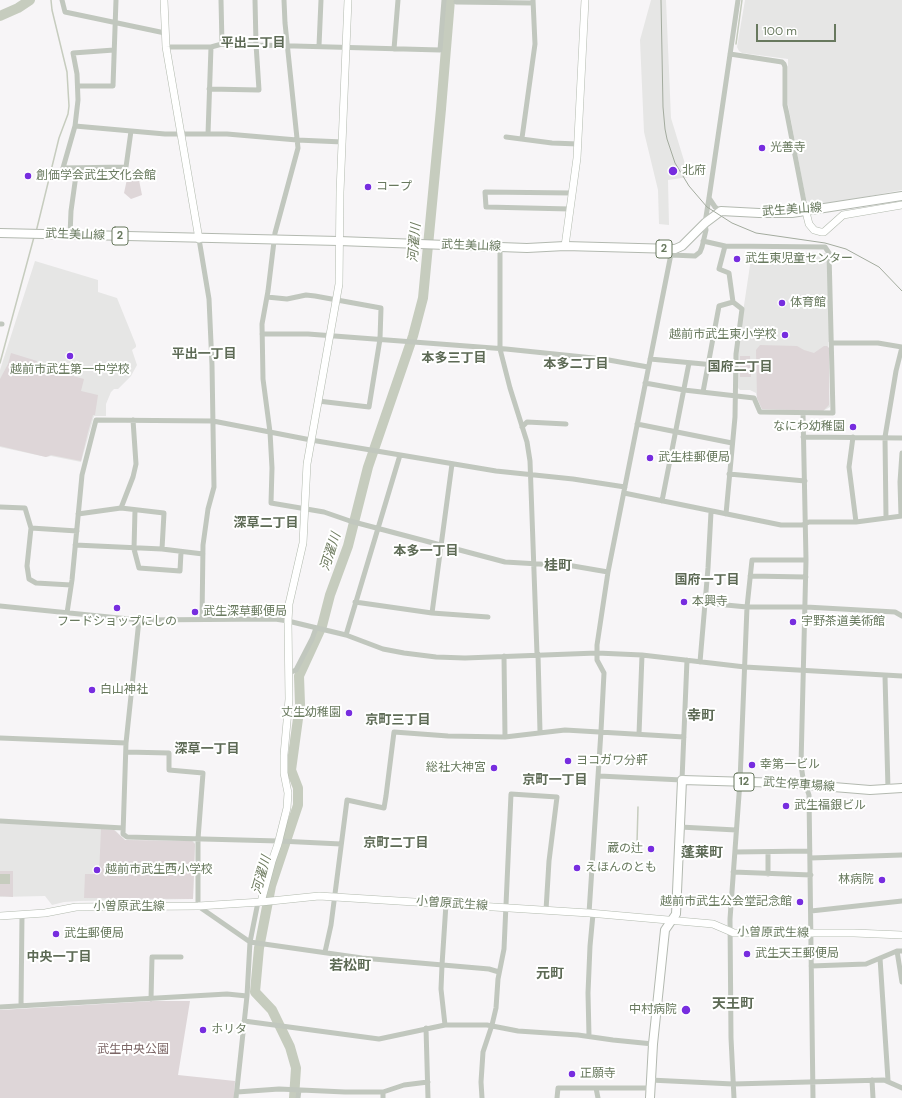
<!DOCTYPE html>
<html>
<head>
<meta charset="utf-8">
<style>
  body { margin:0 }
  #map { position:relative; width:902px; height:1098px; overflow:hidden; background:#f7f5f7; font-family:"DM Sans",sans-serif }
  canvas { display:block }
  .scale { position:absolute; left:756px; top:24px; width:80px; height:18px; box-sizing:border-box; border:2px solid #68795e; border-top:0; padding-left:5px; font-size:12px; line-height:14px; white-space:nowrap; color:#68795e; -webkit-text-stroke:3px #fff; paint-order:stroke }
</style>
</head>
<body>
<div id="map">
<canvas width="902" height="1098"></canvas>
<div class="scale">100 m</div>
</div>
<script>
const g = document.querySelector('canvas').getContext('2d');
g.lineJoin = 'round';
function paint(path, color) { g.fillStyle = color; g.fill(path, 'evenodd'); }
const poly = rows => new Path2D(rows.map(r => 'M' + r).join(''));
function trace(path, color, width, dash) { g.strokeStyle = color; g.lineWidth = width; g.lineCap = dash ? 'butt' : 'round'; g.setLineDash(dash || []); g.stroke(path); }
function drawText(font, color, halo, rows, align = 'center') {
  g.font = font + ' "DM Sans","Noto Sans JP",sans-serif'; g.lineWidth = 4; g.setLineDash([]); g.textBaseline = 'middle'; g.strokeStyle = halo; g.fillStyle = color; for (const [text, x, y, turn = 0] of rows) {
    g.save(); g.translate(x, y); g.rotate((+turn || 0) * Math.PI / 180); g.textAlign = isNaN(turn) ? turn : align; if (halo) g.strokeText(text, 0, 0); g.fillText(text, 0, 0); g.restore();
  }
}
paint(poly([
  [651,0,666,0,671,118,689,177,668,180,669,225,659,224,658,190,644,132,640,40],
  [745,0,902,0,902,190,817,206,806,200,788,105,788,59,742,53,739,51,737,47],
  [752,252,827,253,830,342,828,342,828,346,830,407,823,411,762,410,757,398,756,393,750,390,740,390,738,388,737,352],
  [35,261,98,280,98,292,117,298,136,345,136,347,132,350,137,365,131,376,118,389,114,389,111,392,106,404,106,416,94,416,81,462,51,456,46,457,0,447,0,370],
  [0,823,114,829,125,840,193,841,195,843,193,899,79,901,64,902,52,905,45,896,0,897]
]), '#e6e6e5');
paint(poly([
  [129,170,137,170,142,195,131,199,124,193],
  [760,345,797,346,804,350,814,353,824,346,827,346,829,348,829,405,823,411,762,409,757,398,756,350],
  [11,353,37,361,36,366,84,379,81,391,98,395,95,415,93,415,88,432,81,461,51,455,46,457,0,446,0,379,8,364],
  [740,356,750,356,751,377,740,377],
  [101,829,114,830,125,840,192,841,195,844,193,899,84,898,85,874,99,874],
  [0,871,13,871,13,897,0,896],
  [153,1001,190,1001,178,1075,235,1081,234,1098,0,1098,0,1010]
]), '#ded6d8');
paint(poly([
  [0,874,10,874,10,884,0,884]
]), '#c6ccbe');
trace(poly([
  [736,44,742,0],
  [36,232,59,138,68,114,69,106,67,72,52,10,51,0],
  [0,363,34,237],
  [637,843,638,807]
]), '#c6ccbe', 1.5);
trace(poly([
  [0,16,18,8,30,0],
  [294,1098,296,1068,290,1047,272,1010,255,992,259,948,271,886,298,805,298,788,291,770,300,704,299,676,322,626,330,595,348,546,368,467,413,336,423,298,441,109,450,0]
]), '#c6ccbe', 10);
const secondary = poly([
  [164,0,166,47,199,239],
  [806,212,809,224,814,230,821,232,824,232,843,215,902,205],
  [565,246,577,158,585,0],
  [261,902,272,861,278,844,287,808,288,793,284,773,284,755,289,699,288,621,289,604,303,543,307,464,339,284,340,192,348,0],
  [0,916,45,913,76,907,198,906,261,902,319,896,589,913,713,924,734,933,854,933,902,935]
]);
const primary = poly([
  [0,233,339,241,527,248,565,246,675,249,682,246,705,223,721,211,759,213,792,213,902,196],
  [650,1098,653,1044,665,930,676,914,682,780,785,783,870,790,902,788]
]);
trace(secondary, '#b2baae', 8);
trace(primary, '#b3b9b0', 10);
trace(poly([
  [62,0,65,12,165,33],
  [221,0,222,44],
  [284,0,285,23,298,148,275,233,268,291,262,324,263,379,270,432,272,468,271,503,324,512,350,521,505,562,573,566,608,572],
  [456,2,533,3],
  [319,46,321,0],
  [166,47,211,47,222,44,440,50,444,0],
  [394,49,398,0],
  [114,50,73,53,77,74,78,100,75,126,63,168,126,167,131,131],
  [730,54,782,62,784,64,785,67,785,105,787,114,806,212],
  [78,86,113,86,116,0],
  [209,89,259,90,256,44,255,0],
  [75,126,165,134,227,134,297,140,343,142],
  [208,134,211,47],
  [506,137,552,143,578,144],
  [522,138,535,44,533,0],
  [709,198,715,207,721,211],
  [570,209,486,207,485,192,572,193],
  [70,235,71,211,77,168],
  [199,239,209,299,212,365,214,487,208,509,203,545,202,619],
  [725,246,719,269,729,273,733,302,742,309,736,354,735,417,726,514],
  [500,247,500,349,510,388,527,442,530,461,537,654],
  [671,255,695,256,700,252,702,247,706,230,705,223,709,198,738,0],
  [267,297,287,299,306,295,315,296,381,308,380,339,369,407,318,401],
  [0,324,2,324],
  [262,334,308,334,506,349,603,359,648,367],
  [832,343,878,343,902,347],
  [650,359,736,367],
  [645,383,684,390,754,398,760,412,833,413,829,253,825,247,725,246,703,241],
  [703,392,719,306,733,302],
  [803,413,806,560,801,765,803,778,809,795,813,1098],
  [637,424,732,443],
  [522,427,527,422,566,424],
  [803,437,902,438],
  [853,437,849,467,856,522],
  [729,474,805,481],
  [624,493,781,525,802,525,809,522,856,522,902,516],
  [662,501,689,363],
  [0,507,25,508,31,528,77,531],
  [121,508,133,477,136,464,133,420],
  [135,510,134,549,139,568,180,571,181,552],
  [78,514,121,508,164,513,162,549],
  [901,516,900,482,902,453],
  [886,518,885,437,896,371,902,347],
  [31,528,27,566,29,579,36,583,71,585],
  [75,545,162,549,203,554],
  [750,576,806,577],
  [355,602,432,613,488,617],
  [705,603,747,607,806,607,895,612,902,616],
  [0,606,139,620,275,619,288,621,346,635,383,649,404,653,436,657,465,658,597,653,642,655,745,667,902,676],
  [67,613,72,580,82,475,96,420,213,421,311,440,496,471,573,479,625,487],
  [432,613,452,464],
  [139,620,126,743,123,834,127,837,279,841,341,844],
  [346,635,400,455],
  [538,654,540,732],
  [504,656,505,737],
  [700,662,708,568,711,512],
  [289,673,296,670,312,639,316,628],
  [885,676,888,789],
  [639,734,642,655],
  [0,738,126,743],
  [126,752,169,753,169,770,203,773,198,839,198,906,250,942,362,958,489,969,499,972],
  [599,776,682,780,687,660],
  [0,821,123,828],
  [680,827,736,830],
  [735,852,810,851],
  [768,852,768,874],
  [810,858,902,855],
  [733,872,811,875],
  [811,911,902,901],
  [589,913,601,731,604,673,597,660,597,645,608,572,672,249],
  [897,951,902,982],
  [325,952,331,925,347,800,384,808,386,796,394,732,448,736,505,737,565,730,684,737],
  [880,958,888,1080],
  [811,966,866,964,897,951,902,951],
  [151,999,152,957,181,957],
  [21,1006,22,915],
  [0,1007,227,994,247,996],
  [244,1021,379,1039,445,1025,487,1025,518,1031,578,1035,613,1040,653,1044],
  [445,1025,441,989,442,965,446,904],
  [426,1028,428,1098],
  [589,1036,588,993,590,946,593,914],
  [650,1080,733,1084,884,1080,902,1088],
  [872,1080,873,1098],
  [596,1088,598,1098],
  [237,1092,279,1089,345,1092,383,1092,404,1085,428,1082],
  [236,1098,247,996,250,942,258,902],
  [298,1098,299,1090],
  [383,1098,383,1092],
  [482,1098,481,1082,483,1052,492,1025,496,1008,498,979,504,949,511,794,557,797,549,861,546,910],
  [557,1098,558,1088,650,1088],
  [734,1098,731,1038,730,919,740,781,747,607,752,560,806,560]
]), '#c1c7be', 5);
trace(secondary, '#fff', 7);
trace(primary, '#fff', 8);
trace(poly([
  [661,0,663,107,665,129,667,139,675,163,689,186,707,207,732,223,756,233,825,243,846,249,879,267,902,291]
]), '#a3ab9e', 1);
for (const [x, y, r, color] of [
  [762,148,4,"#772ddf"],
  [673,171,5,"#772ddf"],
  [28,176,4,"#772ddf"],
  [368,187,4,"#772ddf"],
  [737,259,4,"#772ddf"],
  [782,303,4,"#772ddf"],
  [785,335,4,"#772ddf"],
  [70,356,4,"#772ddf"],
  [853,427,4,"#772ddf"],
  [650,458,4,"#772ddf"],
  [684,602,4,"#772ddf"],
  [117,608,4,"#772ddf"],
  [195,612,4,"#772ddf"],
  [793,622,4,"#772ddf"],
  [92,690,4,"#772ddf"],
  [349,713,4,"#772ddf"],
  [568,761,4,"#772ddf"],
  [752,765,4,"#772ddf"],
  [494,768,4,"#772ddf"],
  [786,806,4,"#772ddf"],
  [651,849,4,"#772ddf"],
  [577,868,4,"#772ddf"],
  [97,870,4,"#772ddf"],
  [882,880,4,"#772ddf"],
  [800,902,4,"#772ddf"],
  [56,934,4,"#772ddf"],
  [747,954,4,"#772ddf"],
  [686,1010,5,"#772ddf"],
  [203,1030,4,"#772ddf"],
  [572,1074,4,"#772ddf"]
]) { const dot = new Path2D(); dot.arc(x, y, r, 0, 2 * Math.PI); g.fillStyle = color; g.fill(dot); trace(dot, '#fff', 1.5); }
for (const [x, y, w] of [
  [120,236,16],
  [664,249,16],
  [744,782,20]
]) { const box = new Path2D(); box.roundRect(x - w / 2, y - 9, w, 18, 3); g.fillStyle = '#fff'; g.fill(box); trace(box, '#68795e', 1); }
drawText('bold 11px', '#68795e', null, [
  ["2",120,236],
  ["2",664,249],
  ["12",744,782]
]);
drawText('12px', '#68795e', '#fff', [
  ["光善寺",770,148],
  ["北府",682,171],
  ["創価学会武生文化会館",36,176],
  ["コープ",376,187],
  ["武生東児童センター",745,259],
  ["体育館",790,303],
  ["越前市武生東小学校",777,335,"right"],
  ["越前市武生第一中学校",70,370,"center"],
  ["なにわ幼稚園",845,427,"right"],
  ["武生桂郵便局",658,458],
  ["本興寺",692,602],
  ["武生深草郵便局",203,612],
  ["フードショップにしの",117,622,"center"],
  ["宇野茶道美術館",801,622],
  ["白山神社",100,690],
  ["丈生幼稚園",341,713,"right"],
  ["ヨコガワ分軒",576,761],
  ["幸第一ビル",760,765],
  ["総社大神宮",486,768,"right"],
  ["武生福銀ビル",794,806],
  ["蔵の辻",643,849,"right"],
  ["えほんのとも",585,868],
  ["越前市武生西小学校",105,870],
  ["林病院",874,880,"right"],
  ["越前市武生公会堂記念館",792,902,"right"],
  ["武生郵便局",64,934],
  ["武生天王郵便局",755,954],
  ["中村病院",677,1010,"right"],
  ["ホリタ",211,1030],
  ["正願寺",580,1074]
], 'left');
drawText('12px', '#68795e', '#fff', [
  ["武生美山線",792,210,-4],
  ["武生美山線",75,235,2],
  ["武生美山線",471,246,2],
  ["武生停車場線",799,785,4],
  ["小曽原武生線",452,904,4],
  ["小曽原武生線",129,907],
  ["小曽原武生線",773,933,1]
]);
drawText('12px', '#7c6666', '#fff', [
  ["武生中央公園",133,1050]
]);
drawText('bold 13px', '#5d6a55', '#fff', [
  ["平出二丁目",253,44],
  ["平出一丁目",204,355],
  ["本多三丁目",454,359],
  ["本多二丁目",576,365],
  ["国府二丁目",740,368],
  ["深草二丁目",266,524],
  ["本多一丁目",426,552],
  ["国府一丁目",707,581],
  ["京町三丁目",398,721],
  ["深草一丁目",207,750],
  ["京町一丁目",555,781],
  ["京町二丁目",396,844],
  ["中央一丁目",59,958]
]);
drawText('italic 13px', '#6d7a5e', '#fff', [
  ["河濯川",415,243,-85],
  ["河濯川",331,552,-72],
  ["河濯川",262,875,-74]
]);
drawText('bold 14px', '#5d6a55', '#fff', [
  ["桂町",558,566],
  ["幸町",701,716],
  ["蓬莱町",702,853],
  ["若松町",350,966],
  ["元町",550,974],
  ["天王町",733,1004]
]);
</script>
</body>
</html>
